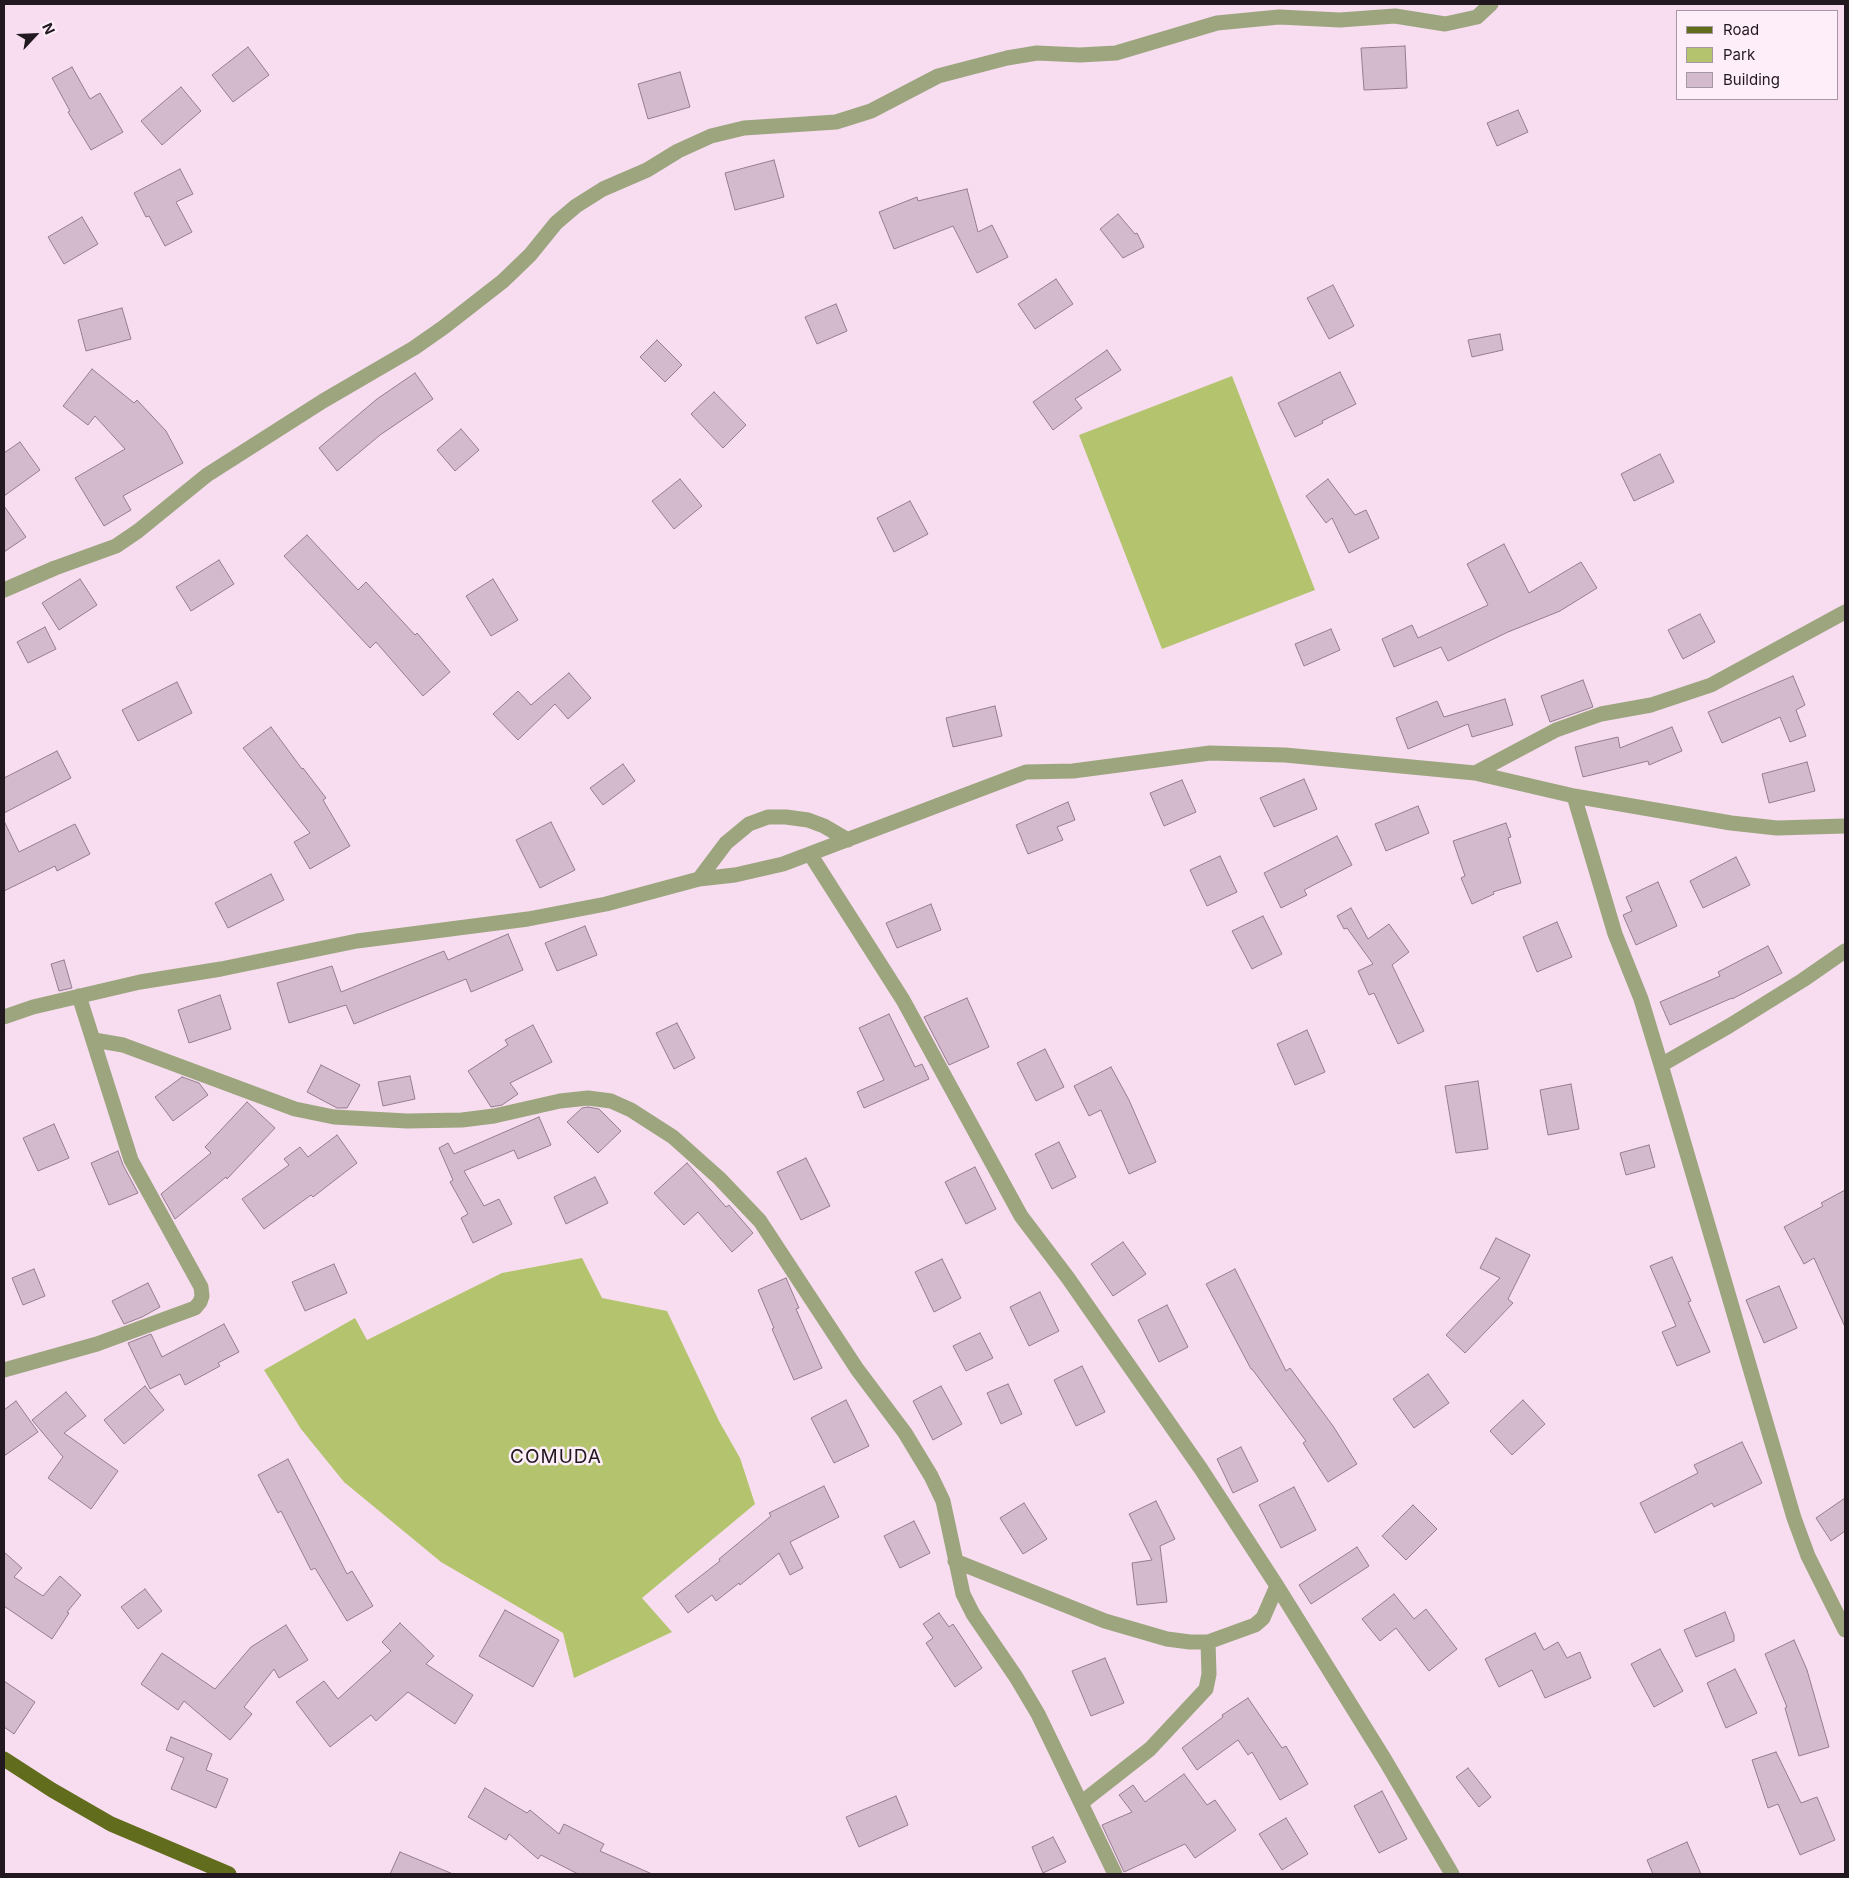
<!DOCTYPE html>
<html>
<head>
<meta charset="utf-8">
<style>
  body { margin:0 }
  #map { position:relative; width:1849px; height:1878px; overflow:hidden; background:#f8ddf0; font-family:Inter,sans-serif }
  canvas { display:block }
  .frame { position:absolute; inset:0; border:5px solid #22181f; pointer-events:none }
  .legend { position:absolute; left:1676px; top:10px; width:162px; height:90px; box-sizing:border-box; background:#feeefa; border:1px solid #a698a2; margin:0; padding:6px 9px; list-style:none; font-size:15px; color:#22181f }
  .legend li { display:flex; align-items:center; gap:10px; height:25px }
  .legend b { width:25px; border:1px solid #a698a2 }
  .north { position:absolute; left:10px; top:10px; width:50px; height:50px; -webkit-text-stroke:4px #feeefa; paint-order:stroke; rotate:65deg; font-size:14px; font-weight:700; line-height:20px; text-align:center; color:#22181f }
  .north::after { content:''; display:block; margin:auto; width:18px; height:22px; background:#22181f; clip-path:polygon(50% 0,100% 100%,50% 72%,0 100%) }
</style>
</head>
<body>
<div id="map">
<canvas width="1849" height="1878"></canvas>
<div class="frame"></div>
<ul class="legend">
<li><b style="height:6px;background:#616c1c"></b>Road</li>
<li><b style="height:14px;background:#b4c46e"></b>Park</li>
<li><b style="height:14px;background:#d4bacd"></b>Building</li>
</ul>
<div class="north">N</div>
</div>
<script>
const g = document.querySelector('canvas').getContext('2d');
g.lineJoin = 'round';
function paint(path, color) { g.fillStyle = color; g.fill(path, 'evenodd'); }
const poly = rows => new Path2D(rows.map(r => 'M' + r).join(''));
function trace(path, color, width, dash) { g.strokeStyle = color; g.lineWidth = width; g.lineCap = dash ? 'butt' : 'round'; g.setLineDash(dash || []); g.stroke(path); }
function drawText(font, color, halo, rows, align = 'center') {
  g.font = font + ' Inter,sans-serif'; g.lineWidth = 5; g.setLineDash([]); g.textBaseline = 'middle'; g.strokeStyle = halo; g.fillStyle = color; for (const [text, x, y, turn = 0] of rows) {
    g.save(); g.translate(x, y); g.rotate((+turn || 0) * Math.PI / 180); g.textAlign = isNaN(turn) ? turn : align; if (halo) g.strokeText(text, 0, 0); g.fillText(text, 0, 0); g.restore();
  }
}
paint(poly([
  [1232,376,1315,590,1162,649,1079,435],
  [582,1258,602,1298,667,1311,719,1421,740,1458,755,1504,642,1598,672,1632,574,1678,563,1633,441,1562,344,1482,301,1429,264,1370,355,1318,367,1340,502,1273]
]), '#b4c46e');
const building = poly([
  [1405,46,1407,88,1364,90,1361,48,1405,46],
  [248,47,269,75,233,102,212,75,248,47],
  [72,67,90,99,100,93,123,132,91,150,68,112,70,111,52,78,72,67],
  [680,72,690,107,648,119,638,84,680,72],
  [181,87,201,111,162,145,141,121,181,87],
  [1518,110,1528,132,1497,146,1487,123,1518,110],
  [774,160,784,197,735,210,725,173,774,160],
  [180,169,193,194,176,202,192,232,165,246,149,216,146,217,134,193,180,169],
  [967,189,978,232,992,225,1008,257,977,273,953,226,894,249,879,212,917,197,918,201,967,189],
  [1118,214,1135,234,1137,233,1144,247,1123,258,1100,229,1118,214],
  [82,217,98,244,64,264,48,237,82,217],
  [1056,279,1073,304,1035,329,1018,304,1056,279],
  [1333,285,1354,326,1329,339,1307,298,1333,285],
  [836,304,847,331,817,344,805,317,836,304],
  [122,308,131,339,86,351,78,320,122,308],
  [1500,334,1503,350,1472,357,1468,340,1500,334],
  [657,340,682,365,665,382,640,357,657,340],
  [1107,350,1121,370,1075,399,1082,408,1053,430,1033,402,1107,350],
  [92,369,134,403,137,400,166,431,183,463,123,496,131,510,104,526,75,478,125,449,95,416,88,425,63,406,92,369],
  [1340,372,1356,404,1322,421,1323,423,1295,437,1278,403,1340,372],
  [415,373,433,399,380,435,337,471,319,448,377,399,415,373],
  [714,392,746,425,723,448,691,414,714,392],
  [461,429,479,450,455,471,437,450,461,429],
  [20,442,40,470,4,496,4,453,20,442],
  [1660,454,1674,482,1634,501,1621,474,1660,454],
  [680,479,702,506,674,529,652,501,680,479],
  [1328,479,1355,515,1366,510,1379,538,1349,553,1332,518,1326,523,1306,496,1328,479],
  [910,501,928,534,894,552,877,518,910,501],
  [4,506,26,537,4,552,4,506],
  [307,535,358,590,366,582,415,635,417,633,450,672,423,696,376,642,370,648,284,556,307,535],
  [1504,544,1529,593,1581,562,1597,588,1560,611,1508,632,1448,661,1441,647,1394,667,1382,639,1412,625,1418,638,1488,605,1467,564,1504,544],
  [219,560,234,584,191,611,176,587,219,560],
  [80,579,97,605,59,630,42,603,80,579],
  [493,579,518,620,491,636,466,596,493,579],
  [1700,614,1715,642,1683,659,1668,630,1700,614],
  [45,627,56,649,28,663,17,642,45,627],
  [1331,629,1340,650,1304,666,1295,644,1331,629],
  [569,673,591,698,568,719,555,704,518,740,493,714,518,691,531,705,569,673],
  [1793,676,1805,705,1796,710,1806,736,1790,742,1780,717,1722,743,1708,712,1793,676],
  [1583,680,1593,707,1550,722,1541,696,1583,680],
  [177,682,192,713,138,741,122,710,177,682],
  [1505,699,1513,725,1472,737,1468,724,1408,749,1396,718,1437,701,1444,717,1505,699],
  [995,706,1002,736,953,747,946,718,995,706],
  [271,727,302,769,303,768,326,798,323,800,350,846,310,869,294,842,310,833,243,748,271,727],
  [1672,727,1682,751,1649,765,1648,761,1583,777,1575,747,1618,737,1620,748,1672,727],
  [57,751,71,778,4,813,4,778,57,751],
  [1807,762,1815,791,1769,803,1762,774,1807,762],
  [623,764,635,781,603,805,590,788,623,764],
  [1304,779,1317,809,1274,827,1260,798,1304,779],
  [1182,780,1196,812,1164,826,1150,793,1182,780],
  [1068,802,1075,820,1057,827,1063,840,1028,854,1016,825,1068,802],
  [1418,806,1429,833,1386,851,1375,824,1418,806],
  [4,821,19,852,75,824,90,854,57,871,55,866,4,891,4,821],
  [551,822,575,870,540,888,516,840,551,822],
  [1506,823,1511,837,1508,838,1521,883,1493,892,1494,894,1472,904,1461,878,1465,876,1453,841,1506,823],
  [1337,836,1352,865,1304,890,1307,895,1281,908,1264,873,1337,836],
  [1220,856,1237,892,1207,906,1190,870,1220,856],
  [1736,857,1750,885,1703,908,1690,881,1736,857],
  [271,874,284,900,228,928,215,903,271,874],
  [1658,882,1677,926,1636,945,1623,915,1632,911,1626,897,1658,882],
  [931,904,941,930,897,948,886,923,931,904],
  [1351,908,1368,939,1389,924,1409,952,1392,965,1424,1031,1398,1044,1374,993,1369,995,1358,971,1373,964,1347,928,1344,929,1337,916,1351,908],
  [1263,916,1282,954,1252,969,1232,931,1263,916],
  [1557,922,1572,957,1537,972,1523,937,1557,922],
  [585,926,597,955,557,971,545,943,585,926],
  [508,934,523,970,471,992,466,979,354,1024,346,1005,289,1023,277,983,332,966,341,992,444,951,448,960,508,934],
  [1768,946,1782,973,1732,999,1732,998,1670,1025,1660,1002,1720,976,1718,972,1768,946],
  [64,960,72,988,59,991,51,964,64,960],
  [220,995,231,1029,189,1043,178,1010,220,995],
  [967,998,989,1047,949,1065,924,1017,967,998],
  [889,1014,915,1067,922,1064,929,1079,864,1108,857,1092,884,1080,859,1028,889,1014],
  [677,1023,695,1058,674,1069,656,1033,677,1023],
  [533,1025,552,1062,510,1083,518,1094,502,1105,491,1107,468,1071,508,1045,505,1040,533,1025],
  [1307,1030,1325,1072,1295,1085,1277,1044,1307,1030],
  [1045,1049,1064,1087,1036,1101,1017,1063,1045,1049],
  [321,1065,360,1085,347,1108,337,1108,307,1092,321,1065],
  [1111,1067,1129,1100,1156,1162,1129,1174,1101,1110,1089,1116,1074,1086,1111,1067],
  [410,1076,415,1099,383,1106,378,1082,410,1076],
  [182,1077,199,1083,208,1095,173,1121,155,1097,182,1077],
  [1478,1081,1488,1149,1456,1153,1445,1086,1478,1081],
  [1571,1084,1579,1129,1548,1135,1540,1090,1571,1084],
  [247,1102,275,1128,227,1179,226,1177,175,1219,161,1194,211,1153,205,1147,247,1102],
  [588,1107,599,1109,621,1131,598,1153,567,1122,582,1108,588,1107],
  [539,1117,551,1145,518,1159,514,1150,464,1171,484,1206,499,1199,512,1224,473,1243,461,1218,468,1214,450,1182,453,1180,439,1148,448,1143,454,1154,539,1117],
  [54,1124,69,1158,38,1171,23,1138,54,1124],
  [337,1135,357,1163,313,1197,311,1195,264,1229,242,1199,289,1165,284,1159,300,1147,308,1157,337,1135],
  [1059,1142,1076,1177,1052,1189,1035,1154,1059,1142],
  [1649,1145,1655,1167,1626,1175,1620,1153,1649,1145],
  [118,1151,123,1165,138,1193,109,1205,91,1163,118,1151],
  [806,1158,830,1206,801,1220,777,1172,806,1158],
  [687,1163,726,1207,729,1205,753,1233,732,1252,698,1212,684,1225,654,1193,687,1163],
  [975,1167,996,1209,966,1224,945,1182,975,1167],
  [595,1177,608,1203,566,1224,554,1197,595,1177],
  [1845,1190,1845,1327,1814,1258,1804,1264,1784,1227,1823,1206,1821,1203,1845,1190],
  [1496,1238,1530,1255,1508,1299,1513,1303,1465,1353,1446,1335,1500,1278,1480,1268,1496,1238],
  [1123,1242,1146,1274,1113,1296,1091,1264,1123,1242],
  [1672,1257,1691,1301,1688,1302,1710,1352,1677,1366,1662,1332,1676,1326,1650,1266,1672,1257],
  [942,1259,961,1298,934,1312,915,1272,942,1259],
  [334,1264,347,1293,305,1311,292,1282,334,1264],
  [34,1269,45,1296,23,1305,12,1278,34,1269],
  [1235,1269,1286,1371,1290,1368,1333,1426,1357,1464,1328,1482,1303,1443,1306,1441,1252,1369,1251,1369,1206,1284,1235,1269],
  [786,1278,799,1308,796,1309,822,1368,794,1380,772,1329,774,1328,758,1290,786,1278],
  [148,1283,160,1307,142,1317,124,1324,112,1301,148,1283],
  [1779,1286,1797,1328,1764,1343,1746,1300,1779,1286],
  [1040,1292,1059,1331,1029,1346,1010,1307,1040,1292],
  [1167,1305,1188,1347,1159,1362,1138,1320,1167,1305],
  [224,1324,239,1352,218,1363,220,1366,185,1385,180,1374,150,1389,128,1343,151,1334,162,1357,224,1324],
  [980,1333,993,1358,966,1371,953,1346,980,1333],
  [1082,1366,1105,1412,1076,1426,1054,1380,1082,1366],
  [1428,1374,1449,1403,1414,1428,1393,1399,1428,1374],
  [1008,1384,1022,1414,1001,1424,987,1393,1008,1384],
  [145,1386,164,1410,124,1444,104,1420,145,1386],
  [941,1386,962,1424,933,1440,913,1401,941,1386],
  [66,1392,86,1416,64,1433,118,1471,91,1509,48,1478,63,1457,32,1420,66,1392],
  [846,1400,869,1446,834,1463,811,1418,846,1400],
  [1523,1400,1545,1424,1512,1455,1490,1431,1523,1400],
  [16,1401,38,1432,4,1456,4,1410,16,1401],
  [1742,1442,1762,1483,1714,1507,1712,1503,1655,1533,1640,1503,1698,1473,1694,1465,1742,1442],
  [1241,1447,1258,1481,1233,1493,1217,1459,1241,1447],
  [288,1459,347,1574,352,1571,373,1606,347,1621,315,1568,311,1570,281,1511,278,1513,258,1475,288,1459],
  [824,1486,839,1517,790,1542,803,1568,790,1575,779,1553,740,1585,739,1583,716,1601,712,1595,688,1613,675,1596,720,1561,719,1559,771,1516,769,1513,824,1486],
  [1294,1487,1316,1530,1281,1548,1259,1505,1294,1487],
  [1845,1498,1845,1531,1831,1541,1816,1518,1845,1498],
  [1156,1501,1175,1539,1160,1546,1167,1602,1137,1605,1132,1563,1152,1560,1129,1514,1156,1501],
  [1024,1503,1047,1539,1023,1554,1000,1518,1024,1503],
  [1413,1505,1437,1529,1406,1560,1382,1536,1413,1505],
  [914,1521,930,1553,900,1568,884,1536,914,1521],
  [1357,1547,1369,1566,1311,1604,1299,1585,1357,1547],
  [4,1552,22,1568,14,1577,43,1596,60,1576,81,1595,67,1612,69,1613,52,1639,4,1606,4,1552],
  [145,1589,162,1611,138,1629,121,1607,145,1589],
  [1394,1594,1414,1619,1426,1609,1457,1649,1429,1671,1396,1628,1380,1641,1362,1619,1394,1594],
  [505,1610,559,1640,533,1687,479,1656,505,1610],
  [1725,1612,1734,1635,1734,1641,1696,1657,1684,1630,1725,1612],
  [939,1613,949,1627,953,1624,982,1668,955,1687,926,1643,933,1638,923,1624,939,1613],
  [400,1623,434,1656,426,1664,473,1695,455,1724,408,1692,376,1721,371,1715,330,1747,296,1702,324,1681,338,1699,391,1651,382,1642,400,1623],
  [286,1625,308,1660,279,1678,274,1669,244,1707,252,1714,230,1740,184,1701,178,1710,141,1684,162,1653,215,1689,251,1647,286,1625],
  [1535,1633,1544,1650,1558,1642,1567,1658,1580,1652,1591,1678,1545,1698,1532,1670,1499,1687,1485,1659,1535,1633],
  [1794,1640,1807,1670,1829,1747,1799,1756,1785,1708,1787,1707,1765,1654,1794,1640],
  [1660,1649,1683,1691,1654,1707,1631,1664,1660,1649],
  [1105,1658,1124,1703,1091,1716,1072,1671,1105,1658],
  [1735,1669,1757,1713,1726,1728,1707,1683,1735,1669],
  [4,1681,35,1702,14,1734,4,1727,4,1681],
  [1248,1698,1282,1748,1286,1746,1308,1784,1280,1800,1252,1752,1248,1755,1238,1740,1197,1770,1182,1748,1223,1717,1222,1715,1248,1698],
  [171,1737,212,1754,206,1770,228,1779,216,1808,171,1789,184,1758,166,1750,171,1737],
  [1776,1752,1801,1803,1817,1797,1835,1840,1800,1855,1778,1804,1768,1808,1752,1760,1776,1752],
  [1468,1768,1491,1797,1479,1807,1456,1777,1468,1768],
  [1184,1774,1207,1805,1215,1800,1236,1830,1195,1858,1185,1844,1124,1872,1102,1825,1132,1812,1119,1795,1133,1785,1145,1802,1184,1774],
  [485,1788,527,1813,530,1810,559,1834,564,1824,604,1844,600,1851,652,1874,578,1874,541,1855,538,1859,509,1834,506,1840,468,1817,485,1788],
  [1382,1791,1407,1839,1379,1853,1354,1806,1382,1791],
  [896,1796,908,1825,859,1847,846,1817,896,1796],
  [1286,1818,1308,1854,1282,1870,1259,1834,1286,1818],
  [1053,1837,1066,1862,1043,1873,1032,1847,1053,1837],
  [1687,1842,1701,1874,1653,1874,1647,1860,1687,1842],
  [400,1852,453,1874,390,1874,400,1852]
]);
paint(building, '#d4bacd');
trace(building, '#957d8e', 1);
trace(poly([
  [4,590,55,568,116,546,138,531,207,475,323,401,414,348,444,327,503,281,530,255,556,223,576,206,603,189,647,170,678,151,711,136,744,128,836,122,871,111,938,76,1007,58,1037,53,1080,55,1116,53,1217,23,1279,17,1340,20,1395,16,1445,24,1477,17,1491,4],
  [1475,773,1556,730,1601,714,1651,705,1711,685,1845,612],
  [1574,796,1615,934,1641,999,1661,1065,1794,1518,1808,1556,1845,1630],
  [810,854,903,1000,1021,1216,1068,1278,1201,1469,1277,1586,1385,1760,1452,1874],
  [699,879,726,843,749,824,768,817,786,817,808,820,824,826,848,840],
  [4,1017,33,1007,140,982,221,969,357,941,528,919,606,904,699,879,735,875,783,864,1026,772,1073,771,1210,753,1285,755,1475,773,1574,796,1731,823,1777,828,1845,826],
  [94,1040,123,1045,295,1109,334,1117,407,1121,462,1120,494,1116,560,1101,588,1098,611,1101,631,1110,673,1137,719,1178,760,1221,857,1369,905,1433,931,1476,943,1501,963,1594,973,1614,1016,1677,1038,1714,1115,1874],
  [1661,1065,1729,1026,1803,980,1845,951],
  [4,1370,97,1344,195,1308,200,1302,202,1296,201,1287,131,1160,79,996],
  [955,1561,1105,1621,1167,1639,1190,1642,1208,1642,1255,1625,1263,1618,1277,1586],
  [1081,1803,1150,1749,1206,1689,1209,1674,1208,1642]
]), '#9ca57e', 15);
trace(poly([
  [4,1759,52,1790,111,1824,229,1874]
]), '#616c1c', 15);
g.letterSpacing = '1px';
drawText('19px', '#22181f', '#feeefa', [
  ["COMUDA",556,1457]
]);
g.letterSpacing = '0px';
</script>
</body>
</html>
